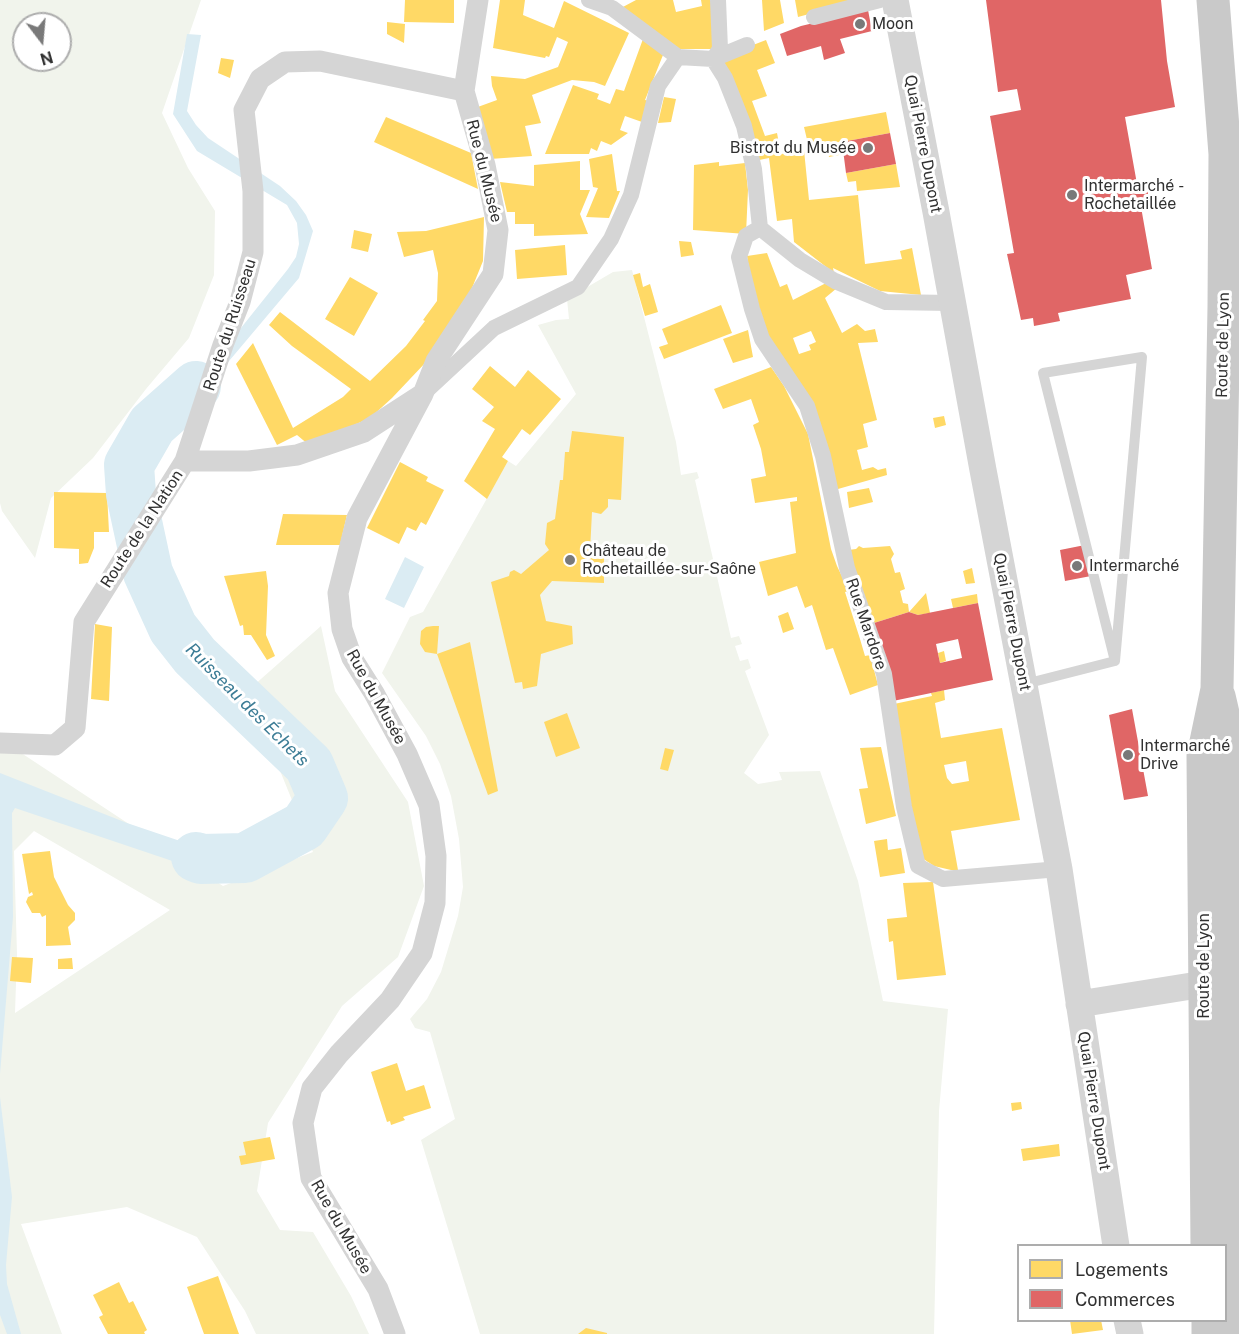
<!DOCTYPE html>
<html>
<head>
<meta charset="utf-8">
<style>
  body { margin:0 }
  #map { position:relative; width:1239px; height:1334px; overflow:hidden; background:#fff; font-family:"Public Sans",sans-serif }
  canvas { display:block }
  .legend { position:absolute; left:1017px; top:1244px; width:210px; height:78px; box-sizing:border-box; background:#fff; border:2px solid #adadad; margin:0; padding:8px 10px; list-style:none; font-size:18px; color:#313131 }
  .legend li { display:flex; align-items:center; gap:12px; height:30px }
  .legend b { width:30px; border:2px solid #adadad }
  .north { position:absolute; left:12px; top:12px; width:60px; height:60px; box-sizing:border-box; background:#fff; border:2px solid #adadad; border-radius:50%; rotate:164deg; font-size:16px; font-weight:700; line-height:24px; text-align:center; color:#313131 }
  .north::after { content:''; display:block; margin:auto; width:21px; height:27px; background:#797979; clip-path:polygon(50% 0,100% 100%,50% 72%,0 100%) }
</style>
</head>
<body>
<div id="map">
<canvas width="1239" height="1334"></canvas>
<ul class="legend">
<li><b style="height:16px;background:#ffd966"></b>Logements</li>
<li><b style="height:16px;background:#e06666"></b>Commerces</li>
</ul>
<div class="north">N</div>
</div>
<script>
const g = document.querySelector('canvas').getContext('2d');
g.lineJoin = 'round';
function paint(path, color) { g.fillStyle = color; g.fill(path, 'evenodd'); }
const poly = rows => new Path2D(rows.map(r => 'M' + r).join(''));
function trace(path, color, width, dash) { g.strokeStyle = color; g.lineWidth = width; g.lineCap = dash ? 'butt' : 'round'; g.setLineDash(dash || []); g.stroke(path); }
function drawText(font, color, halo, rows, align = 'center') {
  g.font = font + ' "Public Sans",sans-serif'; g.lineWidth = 6; g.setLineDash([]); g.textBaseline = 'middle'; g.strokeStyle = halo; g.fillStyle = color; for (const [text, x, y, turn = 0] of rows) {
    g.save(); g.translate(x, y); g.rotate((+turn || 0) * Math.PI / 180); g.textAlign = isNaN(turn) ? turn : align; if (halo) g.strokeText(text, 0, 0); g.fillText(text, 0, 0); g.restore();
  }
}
paint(poly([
  [0,0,201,0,162,113,188,168,215,211,214,275,189,338,146,389,93,458,51,498,35,558,2,511,0,503],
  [24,24,60,24,60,60,24,60],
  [632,270,676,442,681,475,697,472,699,478,695,480,731,638,739,636,742,644,735,646,740,661,748,659,751,668,745,671,769,735,744,773,758,784,782,780,779,772,820,771,858,881,883,1001,948,1009,939,1111,934,1334,480,1334,421,1140,455,1119,430,1032,415,1028,410,1019,427,999,441,972,458,916,463,887,459,839,451,796,440,764,426,736,382,673,410,617,423,612,508,461,516,466,576,394,538,325,556,320,569,319,567,299,613,272],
  [321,626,335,691,408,802,424,886,398,957,342,1006,268,1123,257,1191,280,1230,313,1232,351,1296,369,1334,256,1334,245,1311,197,1237,127,1207,21,1224,62,1334,0,1334,0,739,223,886,313,852,270,746,253,686],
  [34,831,170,910,15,1013,17,954,14,851]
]), '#f1f4ec');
paint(poly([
  [187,34,201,35,187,111,196,125,208,138,280,186,296,201,306,215,313,231,299,278,224,367,164,419,149,438,146,424,153,413,184,386,209,368,288,269,296,257,299,244,297,223,287,205,197,151,173,114],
  [130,444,141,474,140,497,124,521,119,477],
  [150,542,166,595,176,618,198,647,208,679,178,645,136,563],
  [405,557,424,567,404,608,385,599],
  [229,680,278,721,312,758,330,792,334,809,330,821,303,845,286,855,279,831,290,822,299,809,304,795,304,782,293,760,286,751,267,731,238,706],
  [0,773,127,823,189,844,233,851,261,844,268,864,232,876,205,872,15,808,12,813,13,917,0,1074],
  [0,1097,12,1197,6,1265,7,1284,21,1334,7,1334,0,1315]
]), '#dbecf3');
paint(poly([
  [405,0,454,0,454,23,404,22],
  [500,0,525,0,523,15,554,28,564,1,629,33,605,86,594,82,572,80,532,95,541,123,525,126,532,156,490,159,475,108,497,100,492,86,491,76,525,79,558,67,568,42,557,37,549,57,546,56,545,58,493,48],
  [636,0,673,0,676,12,702,6,701,0,713,0,717,49,679,49,621,8],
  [762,0,780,0,784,23,764,31],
  [795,0,857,0,857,1,798,17],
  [387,22,405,24,404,43,387,34],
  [643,39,665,50,645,100,650,101,642,122,625,116,620,130,628,133,611,145,601,141,597,151,591,148,589,154,545,154,573,85,599,94,597,99,610,104,616,89,624,91],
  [766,40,775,63,757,70,767,96,752,101,765,136,777,133,781,154,804,150,809,200,858,195,865,264,902,259,900,251,912,248,921,295,880,291,833,268,834,273,794,242,792,219,777,221,769,158,754,161,722,57],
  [221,58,234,60,230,78,218,73],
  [664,97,676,99,671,122,658,123],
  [886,112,890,133,842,142,844,154,829,157,827,145,809,148,804,127],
  [386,117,471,153,478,189,374,142],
  [612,154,617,191,620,191,609,218,586,217,598,188,593,187,589,159],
  [580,161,580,190,590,190,580,214,588,234,534,236,534,224,515,224,515,212,507,212,500,182,534,186,534,165],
  [719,162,719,166,745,163,748,190,746,234,693,230,694,165],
  [896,164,900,187,857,191,856,181,848,182,846,173],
  [484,217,483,261,472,288,427,361,392,398,370,418,309,445,297,435,277,445,236,364,253,343,293,428,343,397,351,389,292,346,269,325,280,312,370,381,406,346,425,321,423,320,437,301,438,273,433,250,404,257,397,232,426,231],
  [354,230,372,234,368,252,351,248],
  [679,241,691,242,694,255,681,257],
  [565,245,567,275,517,279,515,250],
  [767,253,780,287,787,284,793,300,828,282,837,288,825,298,842,333,857,324,865,331,875,329,878,342,858,343,877,420,863,424,868,447,857,450,862,470,873,467,878,470,886,468,887,475,838,489,774,354,754,305,747,256],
  [811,331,816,342,809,345,811,350,799,354,793,338],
  [640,273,643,287,650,284,658,312,645,316,633,275],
  [350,277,378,293,354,336,325,319],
  [721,305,732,333,664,359,659,347,668,344,662,329],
  [748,330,753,357,733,363,723,339],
  [490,366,515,387,528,370,561,399,530,435,522,429,502,457,508,461,487,499,464,481,495,429,482,421,494,407,472,389],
  [771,367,784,386,808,434,831,549,837,566,849,591,845,592,860,639,865,656,870,655,878,685,850,695,833,648,826,650,812,605,805,608,797,586,768,596,759,562,796,553,790,502,797,501,797,497,755,503,751,479,766,476,761,449,753,425,759,422,751,399,723,409,714,389],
  [944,416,946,425,935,428,933,418],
  [572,431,624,437,621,500,608,499,608,507,601,514,592,512,590,551,604,551,604,583,552,581,540,595,546,621,572,626,573,644,541,654,537,686,523,689,522,682,515,683,491,582,509,576,510,572,514,570,521,574,549,550,545,544,547,523,555,519,560,480,563,480,565,452,569,452],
  [400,462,428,477,426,481,444,490,426,525,421,522,416,531,407,527,399,544,367,528],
  [869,488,873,502,849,508,847,492],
  [54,492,107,493,109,532,94,532,94,548,88,563,79,564,79,549,54,548],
  [283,514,347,515,340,545,276,545],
  [859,546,863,548,890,546,894,554,891,559,895,573,900,572,905,589,900,591,903,603,908,604,909,612,874,623,848,550,856,549],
  [972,568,975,583,966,584,963,571],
  [266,571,268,586,266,635,275,656,267,660,251,635,244,635,243,625,240,626,224,576],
  [926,593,930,613,918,615,909,612],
  [977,594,978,603,953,608,951,599],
  [788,612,794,629,783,633,778,616],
  [95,624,112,627,109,701,91,699],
  [433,626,439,626,437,654,470,642,498,791,488,795,437,654,425,652,420,644,421,631,426,627],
  [944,651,946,661,940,663,938,653],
  [944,690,945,700,935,703,941,738,1002,728,1020,820,951,831,958,870,951,870,934,866,919,856,894,704,932,696,931,693],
  [966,761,969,781,952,784,947,778,944,765],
  [567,713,580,748,556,757,544,722],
  [881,747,896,816,866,824,859,789,868,788,860,748],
  [665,748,674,750,668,771,660,769],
  [887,839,888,850,901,848,905,873,880,877,874,841],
  [50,851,54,877,68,905,75,913,75,920,68,927,71,945,46,946,46,915,42,917,40,913,32,913,26,902,28,897,33,895,32,892,29,894,22,854],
  [933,882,946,975,897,980,893,941,889,942,887,919,907,917,903,883],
  [12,957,33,958,31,983,10,981],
  [72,958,73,969,58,969,58,959],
  [397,1063,406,1091,424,1085,431,1108,403,1117,405,1120,391,1125,390,1121,387,1122,371,1072],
  [1021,1102,1022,1109,1012,1111,1011,1103],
  [270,1137,275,1159,241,1165,239,1156,246,1155,243,1142],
  [1059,1144,1060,1156,1023,1161,1021,1149],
  [218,1276,239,1334,204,1334,187,1287],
  [119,1282,129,1303,133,1301,147,1330,144,1332,145,1334,108,1334,99,1317,103,1315,93,1295],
  [1070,1320,1101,1320,1103,1330,1072,1334],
  [586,1328,607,1333,607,1334,578,1334]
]), '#ffd966');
paint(poly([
  [986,0,1161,0,1167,61,1175,107,1125,117,1137,184,1146,182,1150,205,1141,207,1152,269,1126,275,1131,299,1058,313,1060,321,1034,326,1033,318,1021,320,1007,254,1014,253,990,116,1021,110,1017,89,998,92],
  [868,10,872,31,840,39,845,53,824,60,821,46,787,56,780,34,801,26],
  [890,133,896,164,846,173,842,142],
  [1085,545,1091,576,1065,581,1060,550],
  [978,603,993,680,893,701,874,623,909,612,918,615],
  [958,639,962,658,940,663,936,644],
  [1132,709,1148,796,1124,800,1109,715]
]), '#e06666');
trace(poly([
  [196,857,201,859,245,858,304,826,323,798,309,765,195,656,173,628,148,573,131,494,129,465,152,425,196,386]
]), '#dbecf3', 50);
trace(poly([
  [1142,357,1115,661,1043,373,1142,357],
  [1025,684,1115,661]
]), '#d5d5d5', 10);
trace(poly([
  [589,0,612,8,678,57,713,59],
  [814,17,880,0],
  [713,59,725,78,744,126,754,169,760,228],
  [713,59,720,49,718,0],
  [713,59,747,45],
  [760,228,746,236,739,257,752,309,762,339,807,406,823,456,847,568,884,674,904,807,918,866,943,879,1059,869],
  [760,228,800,260,835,281,886,302,952,303],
  [424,393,494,328,578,287,611,239,631,195,658,86,678,57]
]), '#d5d5d5', 16);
trace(poly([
  [185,461,249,461,297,455,364,432,421,395],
  [0,743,55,745,75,728,84,622,185,461,223,345,240,302,253,252,253,191,244,110,260,79,285,62,320,61,464,91],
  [395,1334,378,1289,311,1178,303,1123,312,1088,339,1054,390,1000,422,953,435,903,436,856,429,805,407,754,374,693,352,658,342,629,338,593,357,518,423,394,436,361,493,274,498,230,485,165,464,91,478,0]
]), '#d5d5d5', 21);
trace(poly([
  [895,0,936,212,983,470,1059,869,1116,1246],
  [1079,1004,1204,984],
  [1127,1320,1130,1334]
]), '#d5d5d5', 27);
trace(poly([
  [1219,696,1232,752,1235,887,1235,1334],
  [1207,1246,1203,756,1217,689,1224,307,1225,154,1213,0],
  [1208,1320,1208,1334]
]), '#c9c9c9', 33);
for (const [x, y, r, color] of [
  [860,24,6,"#797979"],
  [868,148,6,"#797979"],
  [1072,195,6,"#797979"],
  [570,560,6,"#797979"],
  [1077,566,6,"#797979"],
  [1128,755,6,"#797979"]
]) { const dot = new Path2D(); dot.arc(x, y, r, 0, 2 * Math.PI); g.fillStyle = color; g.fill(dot); trace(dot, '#fff', 2); }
drawText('16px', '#313131', '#fff', [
  ["Moon",872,24],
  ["Bistrot du Musée",856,148,"right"],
  ["Intermarché -",1084,186],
  ["Rochetaillée",1084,204],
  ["Château de",582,551],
  ["Rochetaillée-sur-Saône",582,569],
  ["Intermarché",1089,566],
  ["Intermarché",1140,746],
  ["Drive",1140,764]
], 'left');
drawText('16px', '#313131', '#fff', [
  ["Quai Pierre Dupont",923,144,79],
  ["Rue du Musée",484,171,76],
  ["Route du Ruisseau",230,325,-72],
  ["Route de Lyon",1223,345,-89],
  ["Route de la Nation",142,529,-57],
  ["Quai Pierre Dupont",1012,622,79],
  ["Rue Mardore",866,624,71],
  ["Rue du Musée",376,697,61],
  ["Route de Lyon",1204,966,-90],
  ["Quai Pierre Dupont",1094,1101,81],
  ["Rue du Musée",341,1227,60]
]);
drawText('italic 18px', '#3d7d96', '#fff', [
  ["Ruisseau des Échets",247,705,45]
]);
</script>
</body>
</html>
